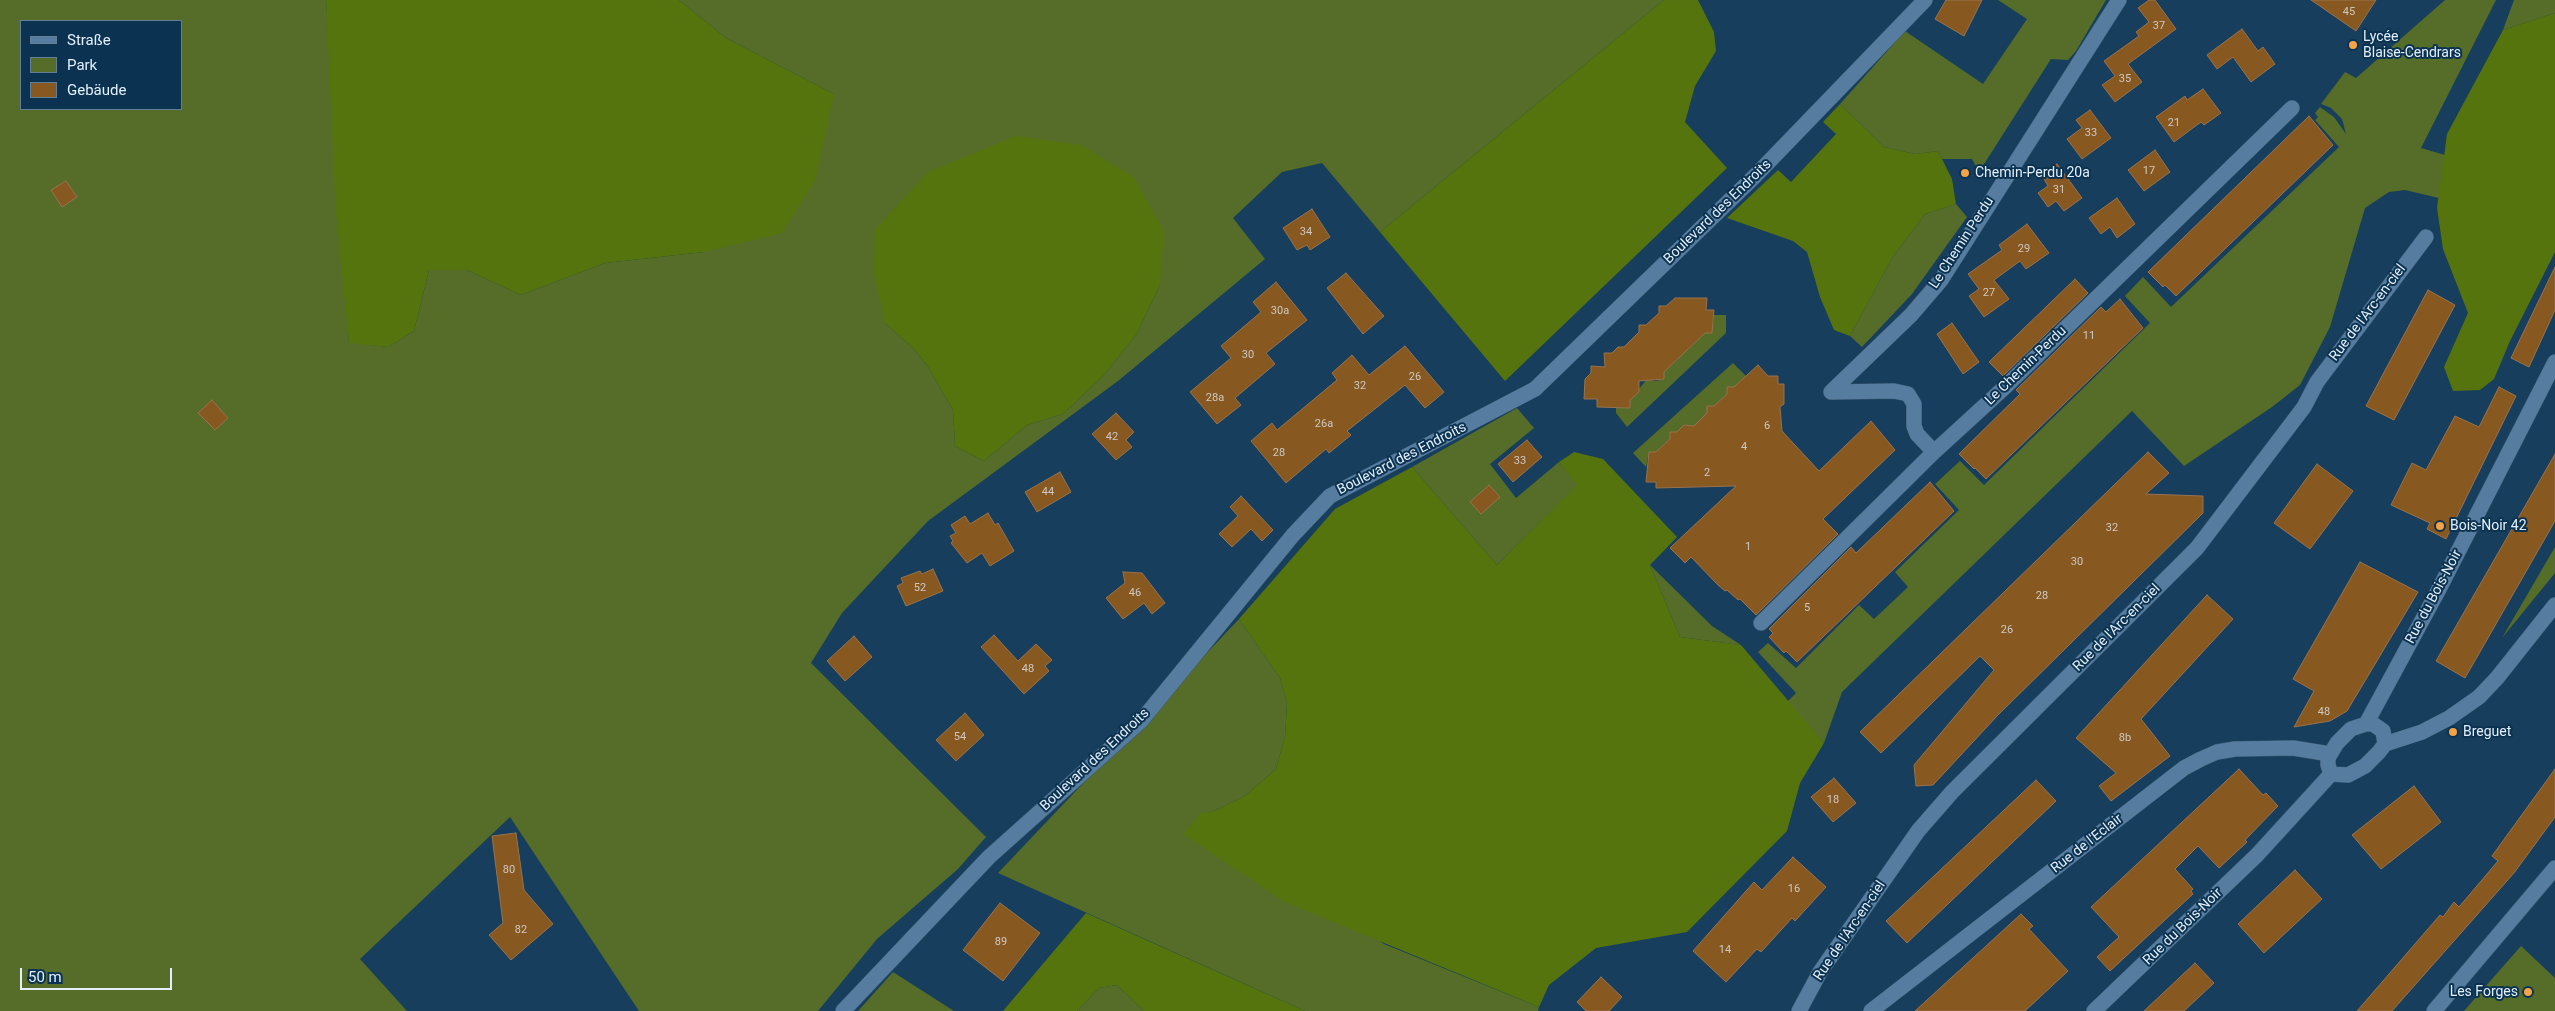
<!DOCTYPE html>
<html>
<head>
<meta charset="utf-8">
<style>
  body { margin:0 }
  #map { position:relative; width:2555px; height:1011px; overflow:hidden; background:#173e5c; font-family:Roboto,sans-serif }
  canvas { display:block }
  .legend { position:absolute; left:20px; top:20px; width:162px; height:90px; box-sizing:border-box; background:#0b3351; border:1px solid #617e95; margin:0; padding:6px 9px; list-style:none; font-size:15px; color:#e3effb }
  .legend li { display:flex; align-items:center; gap:10px; height:25px }
  .legend b { width:25px; border:1px solid #617e95 }
  .scale { position:absolute; left:20px; top:968px; width:152px; height:22px; box-sizing:border-box; border:2px solid #e3effb; border-top:0; padding-left:6px; font-size:15px; line-height:18px; white-space:nowrap; color:#e3effb; -webkit-text-stroke:4px #0b3351; paint-order:stroke }
</style>
</head>
<body>
<div id="map">
<canvas width="2555" height="1011"></canvas>
<ul class="legend">
<li><b style="height:6px;background:#567da0"></b>Straße</li>
<li><b style="height:14px;background:#556d28"></b>Park</li>
<li><b style="height:14px;background:#885821"></b>Gebäude</li>
</ul>
<div class="scale">50 m</div>
</div>
<script>
const g = document.querySelector('canvas').getContext('2d');
g.lineJoin = 'round';
function paint(path, color) { g.fillStyle = color; g.fill(path, 'evenodd'); }
const poly = rows => new Path2D(rows.map(r => 'M' + r).join(''));
function trace(path, color, width, dash) { g.strokeStyle = color; g.lineWidth = width; g.lineCap = dash ? 'butt' : 'round'; g.setLineDash(dash || []); g.stroke(path); }
function drawText(font, color, halo, rows, align = 'center') {
  g.font = font + ' Roboto,sans-serif'; g.lineWidth = 4; g.setLineDash([]); g.textBaseline = 'middle'; g.strokeStyle = halo; g.fillStyle = color; for (const [text, x, y, turn = 0] of rows) {
    g.save(); g.translate(x, y); g.rotate((+turn || 0) * Math.PI / 180); g.textAlign = isNaN(turn) ? turn : align; if (halo) g.strokeText(text, 0, 0); g.fillText(text, 0, 0); g.restore();
  }
}
paint(poly([
  [0,0,326,0,349,342,388,347,414,331,429,270,467,270,521,295,605,263,704,252,834,94,726,38,679,0,1664,0,1380,232,1322,163,1282,172,1233,218,1265,259,1118,381,928,521,842,613,811,663,986,837,958,869,877,939,818,1011,639,1011,510,817,360,959,407,1011,0,1011],
  [21,21,181,21,181,109,21,109],
  [1160,285,1136,335,1103,376,1063,414,1027,425,984,461,955,446,953,410,927,365,913,348,885,323],
  [1998,0,2106,0,2076,51,2068,60,2051,59,1979,172,1972,159,1942,159,1938,151,1915,154,1884,147,1840,104,1905,31,1983,84,2027,19],
  [2445,0,2496,0,2421,148,2445,155,2439,198,2405,190,2389,192,2365,208,2330,327,2300,385,2272,407,2184,466,2132,411,1842,692,1824,743,1787,702,1796,693,1758,652,1768,643,1796,668,1859,605,1874,619,1908,587,1895,572,1959,510,1935,484,1960,461,1984,485,2150,323,2125,296,2143,277,2171,307,2339,147,2315,120,2318,117,2315,113,2320,107,2334,117,2346,134,2342,119,2331,108,2321,104,2345,72,2356,78],
  [2514,0,2555,0,2555,13,2503,30],
  [1956,204,1967,217,1912,294,1862,347,1850,336,1892,258,1925,214],
  [1714,315,1726,315,1726,333,1627,427,1616,413,1616,408,1630,407,1630,400,1647,379,1655,381,1664,379,1664,372,1705,333,1712,333],
  [1733,363,1746,376,1734,387,1727,387,1727,394,1714,406,1707,406,1707,413,1694,426,1684,425,1677,432,1670,432,1670,439,1656,452,1649,452,1646,467,1633,453],
  [1517,408,1534,428,1490,464,1516,498,1559,462,1578,485,1497,565,1412,467],
  [2555,547,2555,573,2502,638],
  [1650,565,1712,626,1741,645,1680,637],
  [1239,619,1280,678,1287,703,1285,737,1276,769,1245,796,1212,812,1201,814,1384,944,1539,1007,1538,1011,1305,1011,998,873],
  [2521,946,2555,978,2555,1011,2464,1011],
  [893,972,954,1011,858,1011],
  [1117,985,1144,1011,1077,1011,1099,988]
]), '#556d28');
paint(poly([
  [326,0,679,0,726,38,834,94,815,181,782,233,704,252,605,263,521,295,467,270,429,270,414,331,388,347,349,343,336,212],
  [1664,0,1698,0,1714,32,1716,51,1695,86,1685,122,1727,168,1505,381,1380,232],
  [2555,13,2555,252,2510,341,2494,379,2480,390,2453,391,2444,367,2468,313,2443,249,2437,208,2447,134,2503,30],
  [1840,104,1884,147,1915,154,1938,151,1952,179,1956,204,1925,214,1892,258,1850,336,1834,330,1820,297,1807,252,1793,241,1727,218,1778,170,1791,182,1836,134,1823,122],
  [1016,136,1081,145,1134,177,1164,231,1160,285,1136,335,1103,376,1063,414,1027,425,984,461,955,446,953,410,927,365,913,348,885,323,874,274,875,230,928,172],
  [1574,452,1603,459,1677,537,1650,565,1680,637,1741,645,1824,743,1800,783,1787,831,1687,932,1596,948,1549,985,1539,1007,1285,902,1183,834,1201,813,1212,812,1245,796,1276,769,1285,737,1287,703,1280,678,1239,619,1335,509,1412,467,1497,565,1577,485,1559,462],
  [1086,913,1305,1011,1144,1011,1117,985,1099,988,1077,1011,1003,1011]
]), '#56740e');
const building = poly([
  [1946,0,1982,0,1964,36,1935,19,1946,0],
  [2149,0,2155,0,2176,29,2128,64,2142,82,2115,102,2102,85,2115,76,2104,61,2139,36,2136,32,2149,22,2138,8,2149,0],
  [2311,0,2376,0,2356,31,2311,0],
  [2242,29,2258,51,2263,47,2275,64,2251,82,2233,57,2217,69,2207,55,2242,29],
  [2203,89,2221,113,2204,125,2201,122,2174,142,2156,117,2185,96,2187,100,2203,89],
  [2090,110,2111,138,2082,159,2067,139,2082,128,2076,120,2090,110],
  [2309,116,2333,145,2176,296,2165,285,2163,287,2148,272,2309,116],
  [2155,150,2170,172,2144,191,2128,170,2155,150],
  [2057,164,2082,198,2064,211,2056,201,2048,207,2038,193,2048,186,2042,175,2057,164],
  [66,181,77,197,62,207,51,190,66,181],
  [2117,198,2135,224,2117,238,2110,227,2101,234,2089,218,2117,198],
  [1312,209,1330,237,1310,250,1307,245,1297,250,1283,228,1312,209],
  [2027,224,2049,253,2026,269,2020,261,1994,280,2009,299,1984,317,1969,296,1979,289,1968,274,2002,250,1999,245,2027,224],
  [2555,267,2555,310,2529,367,2511,358,2555,267],
  [1346,273,1384,316,1363,334,1327,288,1346,273],
  [2075,279,2088,293,2003,376,1989,362,2075,279],
  [1276,282,1307,320,1266,353,1275,364,1235,398,1241,405,1217,424,1190,392,1231,358,1221,346,1261,312,1253,302,1276,282],
  [2428,290,2455,305,2394,420,2366,406,2428,290],
  [1675,298,1707,298,1706,310,1714,310,1712,333,1705,333,1664,372,1664,379,1639,381,1639,392,1630,400,1630,408,1597,407,1597,399,1584,399,1585,379,1591,373,1591,366,1605,367,1604,353,1612,353,1618,347,1624,347,1639,332,1639,325,1646,325,1659,313,1659,306,1666,306,1675,298],
  [2120,299,2143,328,1986,479,1975,468,1974,469,1959,454,2020,394,2016,390,2101,307,2106,312,2120,299],
  [1952,323,1979,362,1963,374,1937,334,1952,323],
  [1405,346,1444,392,1425,408,1405,385,1347,431,1351,435,1329,453,1326,449,1286,483,1251,441,1272,423,1277,430,1337,380,1332,373,1352,355,1369,375,1405,346],
  [1758,365,1768,376,1778,376,1778,384,1784,384,1784,404,1780,407,1782,431,1819,471,1871,421,1895,450,1823,519,1838,534,1756,615,1740,599,1738,600,1727,590,1725,591,1718,585,1691,557,1685,563,1670,548,1736,486,1656,488,1656,482,1646,482,1649,452,1656,452,1670,439,1670,432,1677,432,1684,425,1694,426,1707,413,1707,406,1714,406,1727,394,1727,387,1734,387,1758,365],
  [2499,387,2516,396,2446,539,2427,529,2430,523,2391,505,2412,463,2426,470,2455,416,2479,427,2499,387],
  [212,400,228,418,215,430,198,413,212,400],
  [1116,413,1134,432,1126,440,1132,447,1116,460,1092,434,1116,413],
  [1527,440,1542,457,1513,482,1498,464,1527,440],
  [2148,452,2169,473,2146,494,2203,496,2203,513,1998,715,1933,785,1916,786,1914,765,1994,670,1980,656,1881,753,1860,732,2148,452],
  [2555,454,2555,521,2465,678,2436,661,2555,454],
  [2317,464,2353,491,2310,549,2274,523,2317,464],
  [1060,472,1071,492,1037,512,1025,492,1060,472],
  [1930,482,1954,511,1797,662,1786,651,1784,653,1769,637,1773,633,1769,629,1851,547,1856,553,1930,482],
  [1489,485,1500,497,1481,514,1470,502,1489,485],
  [1241,496,1273,530,1262,541,1251,529,1232,547,1219,534,1238,516,1230,507,1241,496],
  [988,513,995,525,998,523,1014,551,990,566,982,553,967,563,951,543,953,541,950,536,956,533,951,525,965,516,970,524,988,513],
  [2360,562,2418,592,2347,711,2330,721,2294,727,2314,691,2293,679,2360,562],
  [933,569,943,591,906,606,897,586,903,583,901,578,920,571,922,574,933,569],
  [1123,572,1142,573,1165,603,1152,614,1144,603,1123,619,1106,598,1125,583,1123,572],
  [2207,595,2233,619,2141,719,2170,756,2111,801,2099,786,2116,773,2076,738,2207,595],
  [994,635,1018,661,1036,644,1052,660,1045,666,1049,671,1024,694,981,647,994,635],
  [854,636,872,657,845,681,827,661,854,636],
  [965,713,984,735,956,761,936,740,965,713],
  [2239,769,2263,795,2266,793,2278,806,2245,840,2247,842,2219,868,2198,846,2175,869,2193,889,2191,891,2193,894,2110,971,2097,957,2119,937,2091,907,2239,769],
  [2555,769,2555,817,2514,873,2392,1011,2357,1011,2440,915,2443,917,2454,902,2459,907,2498,861,2492,856,2555,769],
  [1834,778,1856,803,1833,822,1811,797,1834,778],
  [2036,780,2056,801,1907,943,1886,921,2036,780],
  [2414,786,2441,822,2381,869,2352,835,2414,786],
  [516,833,524,890,553,924,511,960,489,935,503,923,492,836,516,833],
  [1793,857,1826,887,1795,921,1792,918,1761,952,1757,949,1726,982,1693,951,1754,882,1762,890,1793,857],
  [2295,870,2322,899,2264,953,2238,924,2295,870],
  [1000,903,1040,933,1003,981,963,950,1000,903],
  [2021,914,2033,926,2029,929,2068,971,2025,1011,1915,1011,2021,914],
  [2195,963,2214,983,2184,1011,2144,1011,2195,963],
  [1601,977,1622,997,1609,1011,1586,1011,1577,1002,1601,977]
]);
paint(building, '#885821');
trace(building, '#97734e', 1);
const street = poly([
  [1831,392,1911,315,1941,280,2119,0],
  [1831,392,1894,391,1908,394,1914,404,1914,426,1917,434,1934,452],
  [1761,623,1934,452,2005,387,2292,108],
  [2366,724,2438,591,2555,362],
  [2366,724,2373,724,2383,731,2385,744,2379,752,2365,766,2348,775,2331,774,2328,765,2328,758,2337,743,2351,729,2366,724],
  [2385,744,2422,732,2449,718,2479,697,2497,678,2555,605],
  [843,1011,989,857,1141,721,1293,535,1330,496,1535,389,1755,176,1925,0],
  [1799,1011,1820,972,1918,831,1952,792,2197,548,2304,407,2317,382,2426,237],
  [1871,1011,2184,768,2201,759,2217,752,2235,749,2293,748,2330,754],
  [2094,1011,2257,855,2331,774],
  [2434,1011,2555,868]
]);
trace(street, '#3b5971', 16);
trace(street, '#567da0', 15);
for (const [x, y, r, color] of [
  [2353,45,5,"#f5a345"],
  [1965,173,5,"#f5a345"],
  [2440,526,5,"#f5a345"],
  [2453,732,5,"#f5a345"],
  [2528,992,5,"#f5a345"]
]) { const dot = new Path2D(); dot.arc(x, y, r, 0, 2 * Math.PI); g.fillStyle = color; g.fill(dot); trace(dot, '#0b3351', 2); }
drawText('11px', '#ccc9c4', null, [
  ["45",2349,12],
  ["37",2159,26],
  ["35",2125,79],
  ["21",2174,123],
  ["33",2091,133],
  ["17",2149,171],
  ["31",2059,190],
  ["34",1306,232],
  ["29",2024,249],
  ["27",1989,293],
  ["30a",1280,311],
  ["11",2089,336],
  ["30",1248,355],
  ["26",1415,377],
  ["32",1360,386],
  ["28a",1215,398],
  ["26a",1324,424],
  ["6",1767,426],
  ["42",1112,437],
  ["4",1744,447],
  ["28",1279,453],
  ["33",1520,461],
  ["2",1707,473],
  ["44",1048,492],
  ["32",2112,528],
  ["1",1748,547],
  ["30",2077,562],
  ["52",920,588],
  ["46",1135,593],
  ["28",2042,596],
  ["5",1807,608],
  ["26",2007,630],
  ["48",1028,669],
  ["48",2324,712],
  ["54",960,737],
  ["8b",2125,738],
  ["18",1833,800],
  ["80",509,870],
  ["16",1794,889],
  ["82",521,930],
  ["89",1001,942],
  ["14",1725,950]
]);
drawText('14px', '#e3effb', '#0b3351', [
  ["Lycée",2363,37],
  ["Blaise-Cendrars",2363,53],
  ["Chemin-Perdu 20a",1975,173],
  ["Bois-Noir 42",2450,526],
  ["Breguet",2463,732],
  ["Les Forges",2518,992,"right"]
], 'left');
drawText('14px', '#e3effb', '#0b3351', [
  ["Boulevard des Endroits",1718,212,-44],
  ["Le Chemin Perdu",1962,243,-57],
  ["Rue de l'Arc-en-ciel",2368,313,-53],
  ["Le Chemin-Perdu",2026,366,-44],
  ["Boulevard des Endroits",1402,459,-27],
  ["Rue du Bois-Noir",2434,597,-62],
  ["Rue de l'Arc-en-ciel",2117,628,-45],
  ["Boulevard des Endroits",1095,760,-43],
  ["Rue de l'Eclair",2087,844,-38],
  ["Rue du Bois-Noir",2183,927,-44],
  ["Rue de l'Arc-en-ciel",1850,931,-56]
]);
</script>
</body>
</html>
